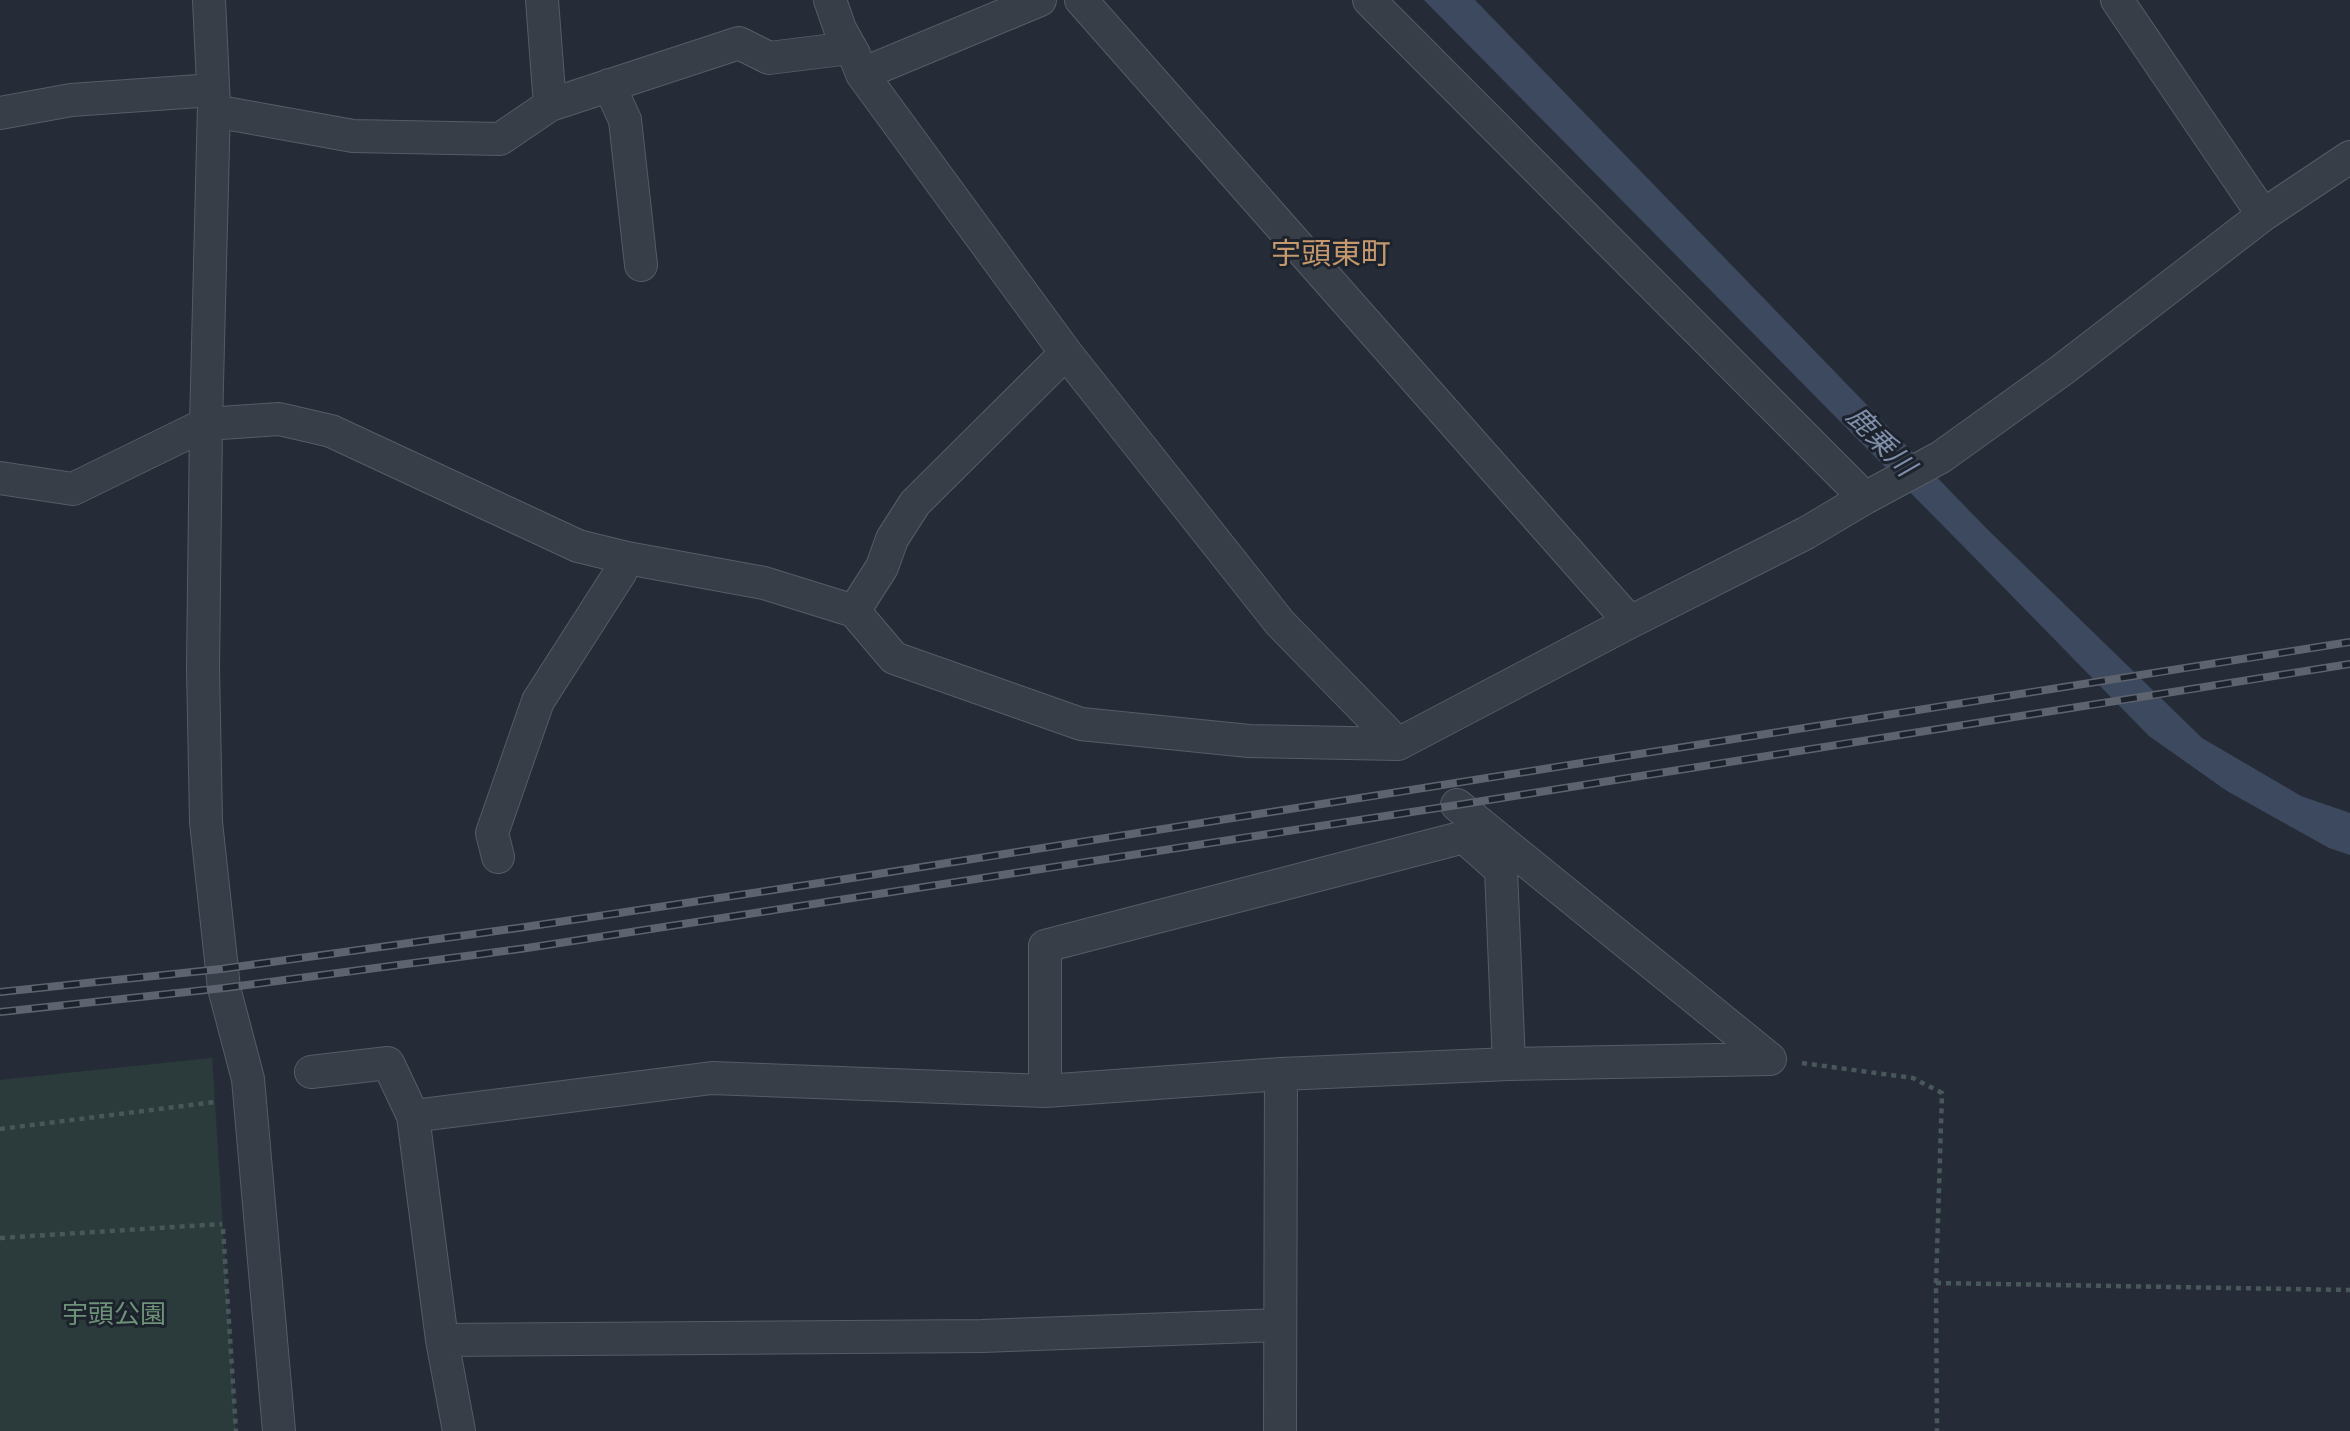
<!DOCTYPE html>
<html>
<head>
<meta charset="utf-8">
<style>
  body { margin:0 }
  canvas { display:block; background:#252c37 }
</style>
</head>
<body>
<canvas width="2350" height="1431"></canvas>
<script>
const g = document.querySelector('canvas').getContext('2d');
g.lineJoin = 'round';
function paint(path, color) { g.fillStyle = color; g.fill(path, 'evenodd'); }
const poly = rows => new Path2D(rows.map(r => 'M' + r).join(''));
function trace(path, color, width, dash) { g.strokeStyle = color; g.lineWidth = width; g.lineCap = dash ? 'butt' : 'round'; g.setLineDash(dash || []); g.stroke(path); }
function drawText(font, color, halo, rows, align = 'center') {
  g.font = font + ' "Titillium Web","Noto Sans JP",sans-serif'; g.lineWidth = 6; g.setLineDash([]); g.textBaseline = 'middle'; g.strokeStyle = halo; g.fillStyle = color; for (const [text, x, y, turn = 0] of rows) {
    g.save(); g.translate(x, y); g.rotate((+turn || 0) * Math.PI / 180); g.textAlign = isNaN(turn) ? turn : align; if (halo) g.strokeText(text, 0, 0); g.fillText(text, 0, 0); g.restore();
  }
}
paint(poly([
  [212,1058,236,1431,0,1431,0,1080]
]), '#2b3b3c');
paint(poly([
  [1424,0,1475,0,1986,528,2202,738,2301,796,2350,813,2350,855,2329,848,2227,791,2149,736,1968,551]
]), '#3d495e');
const street = poly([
  [209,0,214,105,206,424,203,668,206,822,224,988,248,1079,279,1431],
  [542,0,550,105],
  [830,0,840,29,854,54,862,74,1066,353,1280,623,1398,744],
  [1081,0,1630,622],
  [1369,0,1865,498],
  [2117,0,2263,215],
  [862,74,1040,0],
  [609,85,625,120,641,265],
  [214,111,353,136,500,139,550,105,739,43,769,58,850,48],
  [0,113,71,100,213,90],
  [0,478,73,489,206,424,279,419,331,431,578,546,627,558,764,583,854,611,894,658,1081,724,1249,741,1398,744,1630,622,1806,533,1865,498,1941,457,2062,370,2263,215,2350,157],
  [854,611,882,567,892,539,915,503,1066,353],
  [1457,805,1770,1059],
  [498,857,492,833,538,701,620,573,627,558],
  [311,1072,388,1063,413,1116],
  [1045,1091,1045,946,1464,837,1501,870,1509,1064],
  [442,1340,982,1336,1280,1325],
  [459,1431,442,1340,413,1116,712,1078,1045,1091,1281,1074,1509,1064,1770,1059],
  [1280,1431,1281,1074]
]);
trace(street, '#565c66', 34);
trace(poly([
  [1802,1063,1913,1078,1942,1093,1936,1283,1937,1431],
  [0,1129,215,1102],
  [223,1229,236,1431],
  [0,1238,222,1224],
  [1936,1283,2350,1290]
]), '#48575a', 4.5, [5, 5]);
trace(street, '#383e48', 32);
const rail = poly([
  [0,992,221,969,525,927,833,881,2350,642],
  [0,1012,224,988,527,948,1457,805,2350,664]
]);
trace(rail, '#5d6470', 8);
trace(rail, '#1d232d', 5, [16]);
drawText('26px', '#6d9278', '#1d232d', [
  ["宇頭公園",114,1317]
]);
drawText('italic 28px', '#7f8ea8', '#1d232d', [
  ["鹿乗川",1879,443,46]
]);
drawText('30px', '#c5986d', '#1d232d', [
  ["宇頭東町",1331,257]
]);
</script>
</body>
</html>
